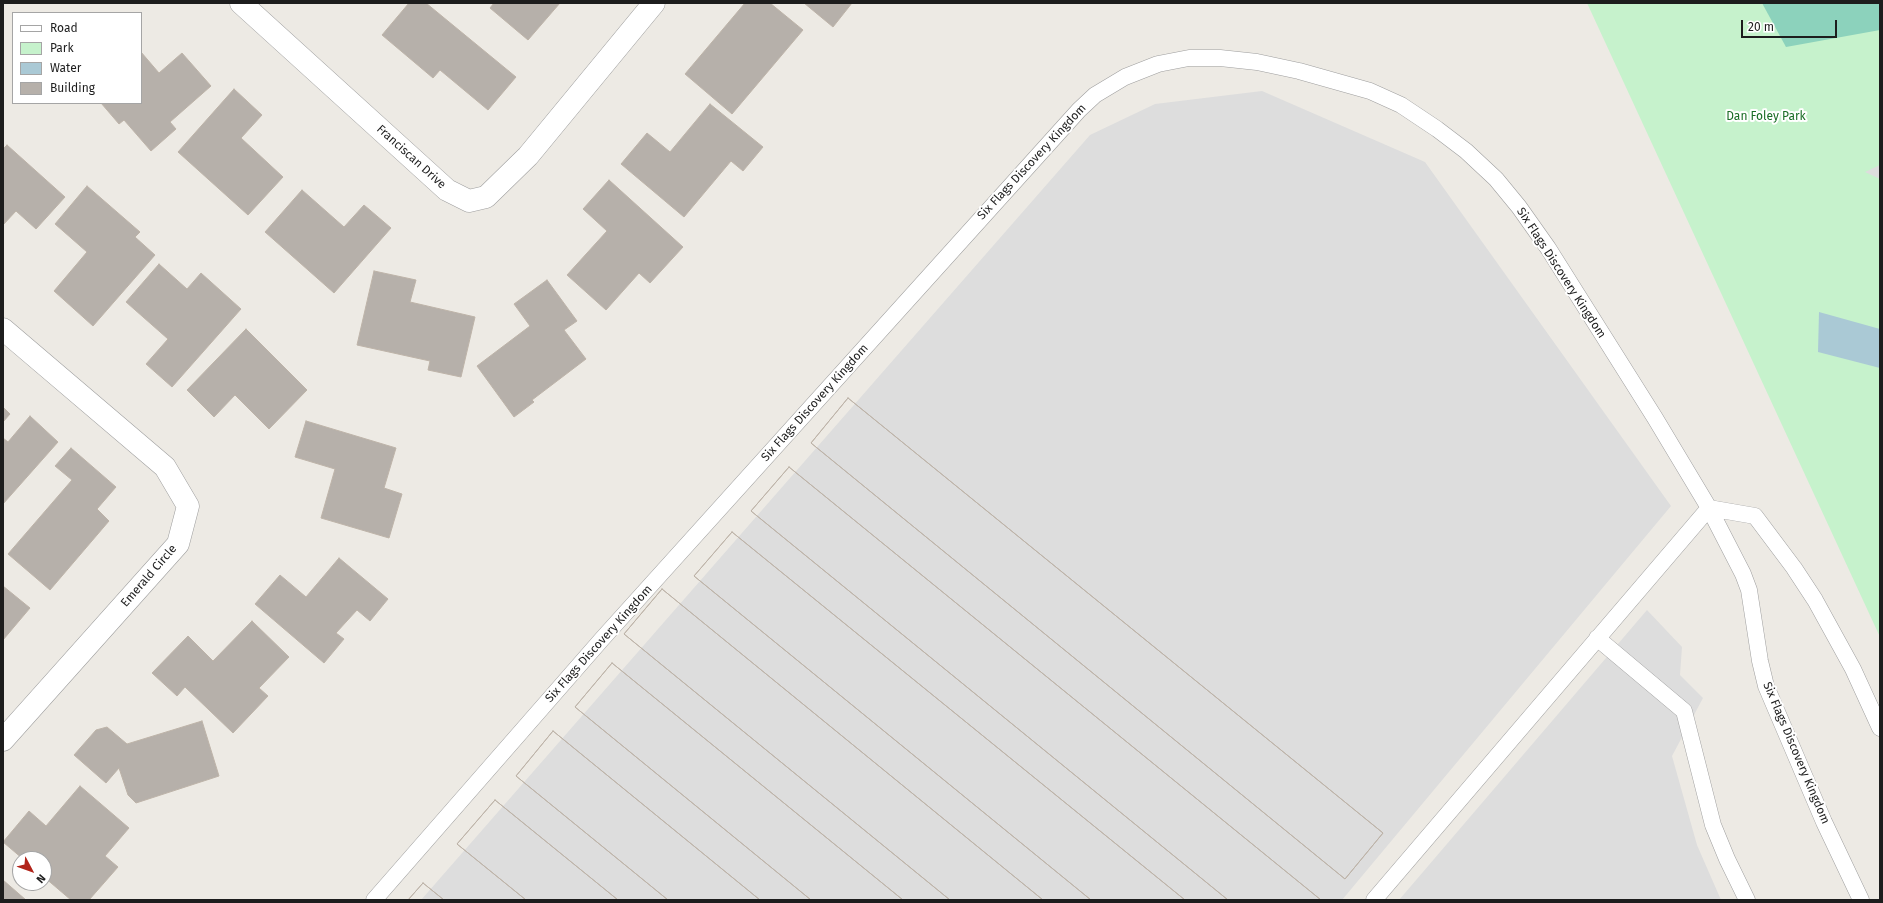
<!DOCTYPE html>
<html>
<head>
<meta charset="utf-8">
<style>
  body { margin:0 }
  #map { position:relative; width:1883px; height:903px; overflow:hidden; background:#edeae4; font-family:"Fira Sans",sans-serif }
  canvas { display:block }
  .frame { position:absolute; inset:0; border:4px solid #1d1d1d; pointer-events:none }
  .legend { position:absolute; left:12px; top:12px; width:130px; height:92px; box-sizing:border-box; background:#fff; border:1px solid #a5a5a5; margin:0; padding:5px 7px; list-style:none; font-size:12px; color:#1d1d1d }
  .legend li { display:flex; align-items:center; gap:8px; height:20px }
  .legend b { width:20px; border:1px solid #a5a5a5 }
  .north { position:absolute; left:12px; top:851px; width:40px; height:40px; box-sizing:border-box; background:#fff; border:1px solid #a5a5a5; border-radius:50%; rotate:131deg; font-size:11px; font-weight:700; line-height:16px; text-align:center; color:#1d1d1d }
  .north::after { content:''; display:block; margin:auto; width:14px; height:18px; background:#b12319; clip-path:polygon(50% 0,100% 100%,50% 72%,0 100%) }
  .scale { position:absolute; left:1741px; top:20px; width:96px; height:18px; box-sizing:border-box; border:2px solid #1d1d1d; border-top:0; padding-left:5px; font-size:12px; line-height:14px; white-space:nowrap; color:#1d1d1d; -webkit-text-stroke:3px #fff; paint-order:stroke }
</style>
</head>
<body>
<div id="map">
<canvas width="1883" height="903"></canvas>
<div class="frame"></div>
<ul class="legend">
<li><b style="height:5px;background:#fff"></b>Road</li>
<li><b style="height:11px;background:#c6f2cc"></b>Park</li>
<li><b style="height:11px;background:#aac9d5"></b>Water</li>
<li><b style="height:11px;background:#b6b0aa"></b>Building</li>
</ul>
<div class="north">N</div>
<div class="scale">20 m</div>
</div>
<script>
const g = document.querySelector('canvas').getContext('2d');
g.lineJoin = 'round';
function paint(path, color) { g.fillStyle = color; g.fill(path, 'evenodd'); }
const poly = rows => new Path2D(rows.map(r => 'M' + r).join(''));
function trace(path, color, width, dash) { g.strokeStyle = color; g.lineWidth = width; g.lineCap = dash ? 'butt' : 'round'; g.setLineDash(dash || []); g.stroke(path); }
function drawText(font, color, halo, rows, align = 'center') {
  g.font = font + ' "Fira Sans",sans-serif'; g.lineWidth = 4; g.setLineDash([]); g.textBaseline = 'middle'; g.strokeStyle = halo; g.fillStyle = color; for (const [text, x, y, turn = 0] of rows) {
    g.save(); g.translate(x, y); g.rotate((+turn || 0) * Math.PI / 180); g.textAlign = isNaN(turn) ? turn : align; if (halo) g.strokeText(text, 0, 0); g.fillText(text, 0, 0); g.restore();
  }
}
paint(poly([
  [1587,3,1880,3,1880,637]
]), '#c6f2cc');
paint(poly([
  [1762,3,1880,3,1880,30,1786,47]
]), '#8cd2bc');
paint(poly([
  [1262,91,1425,162,1671,506,1342,900,421,900,1090,135,1155,104],
  [1880,165,1880,179,1865,172],
  [1647,610,1682,647,1680,675,1703,698,1672,756,1697,845,1721,900,1399,900]
]), '#ddd');
paint(poly([
  [1819,312,1880,329,1880,368,1818,352]
]), '#aac9d5');
const building = poly([
  [409,3,426,3,516,77,488,110,440,70,433,78,382,35,409,3],
  [494,3,560,3,528,40,490,8,494,3],
  [745,3,770,3,803,30,732,114,685,74,745,3],
  [804,3,852,3,833,27,804,3],
  [141,52,159,73,182,53,211,86,170,122,176,129,151,151,124,120,119,124,101,103,141,103,141,52],
  [234,89,262,115,241,138,283,177,248,215,178,152,234,89],
  [710,104,763,147,743,171,731,161,684,217,621,164,647,133,670,152,710,104],
  [7,145,65,197,36,229,16,211,3,225,3,149,7,145],
  [609,180,683,247,650,283,639,273,606,310,567,275,607,231,583,209,609,180],
  [87,186,140,232,135,237,155,255,93,326,54,291,87,252,55,224,87,186],
  [302,190,344,227,364,205,391,228,334,293,265,232,302,190],
  [159,264,187,289,201,273,241,309,172,387,146,364,168,339,126,302,159,264],
  [374,271,416,280,410,302,475,317,461,377,428,370,430,361,357,345,374,271],
  [547,280,577,321,564,330,586,359,532,400,534,402,514,417,477,366,530,326,514,304,547,280],
  [246,329,307,390,269,429,235,395,214,417,187,390,246,329],
  [848,398,1383,833,1345,879,811,443,848,398],
  [848,398,1383,833,1345,879,811,443,848,398],
  [3,407,10,414,3,422,3,407],
  [30,416,58,442,3,504,3,438,8,442,30,416],
  [306,421,396,448,384,488,402,494,389,538,321,518,335,469,295,457,306,421],
  [71,448,116,487,97,509,109,521,50,590,8,554,72,480,55,466,71,448],
  [789,467,1321,900,1228,900,751,511,789,467],
  [789,467,1321,900,1228,900,751,511,789,467],
  [732,532,1185,900,1091,900,694,576,732,532],
  [732,532,1185,900,1091,900,694,576,732,532],
  [339,558,388,599,370,621,357,610,336,633,344,639,324,663,255,604,280,575,306,597,339,558],
  [3,586,30,608,3,640,3,586],
  [662,589,1043,900,950,900,624,634,662,589],
  [662,589,1043,900,950,900,624,634,662,589],
  [252,621,289,657,259,688,268,696,233,733,185,687,177,696,152,673,188,636,213,661,252,621],
  [612,663,903,900,811,900,575,707,612,663],
  [612,663,903,900,811,900,575,707,612,663],
  [202,721,219,776,136,803,128,795,119,768,106,783,74,755,96,730,107,727,127,744,202,721],
  [553,731,760,900,668,900,516,776,553,731],
  [553,731,760,900,668,900,516,776,553,731],
  [80,786,129,828,105,856,118,867,89,900,71,900,44,877,44,859,23,859,3,842,29,811,46,826,80,786],
  [495,800,618,900,526,900,457,844,495,800],
  [495,800,618,900,526,900,457,844,495,800],
  [3,880,26,900,3,900,3,880],
  [423,883,444,900,408,900,423,883],
  [423,883,444,900,408,900,423,883]
]);
paint(building, '#b6b0aa');
trace(building, '#bdb3a8', 1);
const lane = poly([
  [1709,508,1755,516,1794,568,1815,600,1853,669,1880,728],
  [1597,638,1684,711,1713,825,1727,859,1747,900],
  [374,900,602,639,1079,110,1095,95,1125,77,1158,64,1189,58,1220,58,1257,62,1299,71,1370,91,1401,105,1437,129,1466,151,1496,179,1519,207,1548,248,1655,418,1709,508,1743,574,1749,590,1760,661,1766,686,1824,822,1861,900],
  [1374,900,1709,508]
]);
const street = poly([
  [241,3,447,190,469,201,486,197,528,156,654,3],
  [3,329,165,467,188,506,178,544,3,740]
]);
trace(lane, '#9e9e9e', 17);
trace(street, '#9e9e9e', 23);
trace(lane, '#fff', 16);
trace(street, '#fff', 22);
drawText('12px', '#196d25', '#fff', [
  ["Dan Foley Park",1766,117]
]);
drawText('12px', '#1d1d1d', '#fff', [
  ["Franciscan Drive",411,157,42],
  ["Six Flags Discovery Kingdom",1032,162,-47],
  ["Six Flags Discovery Kingdom",1561,273,57],
  ["Six Flags Discovery Kingdom",815,403,-48],
  ["Emerald Circle",149,576,-49],
  ["Six Flags Discovery Kingdom",599,644,-48],
  ["Six Flags Discovery Kingdom",1796,753,67]
]);
</script>
</body>
</html>
